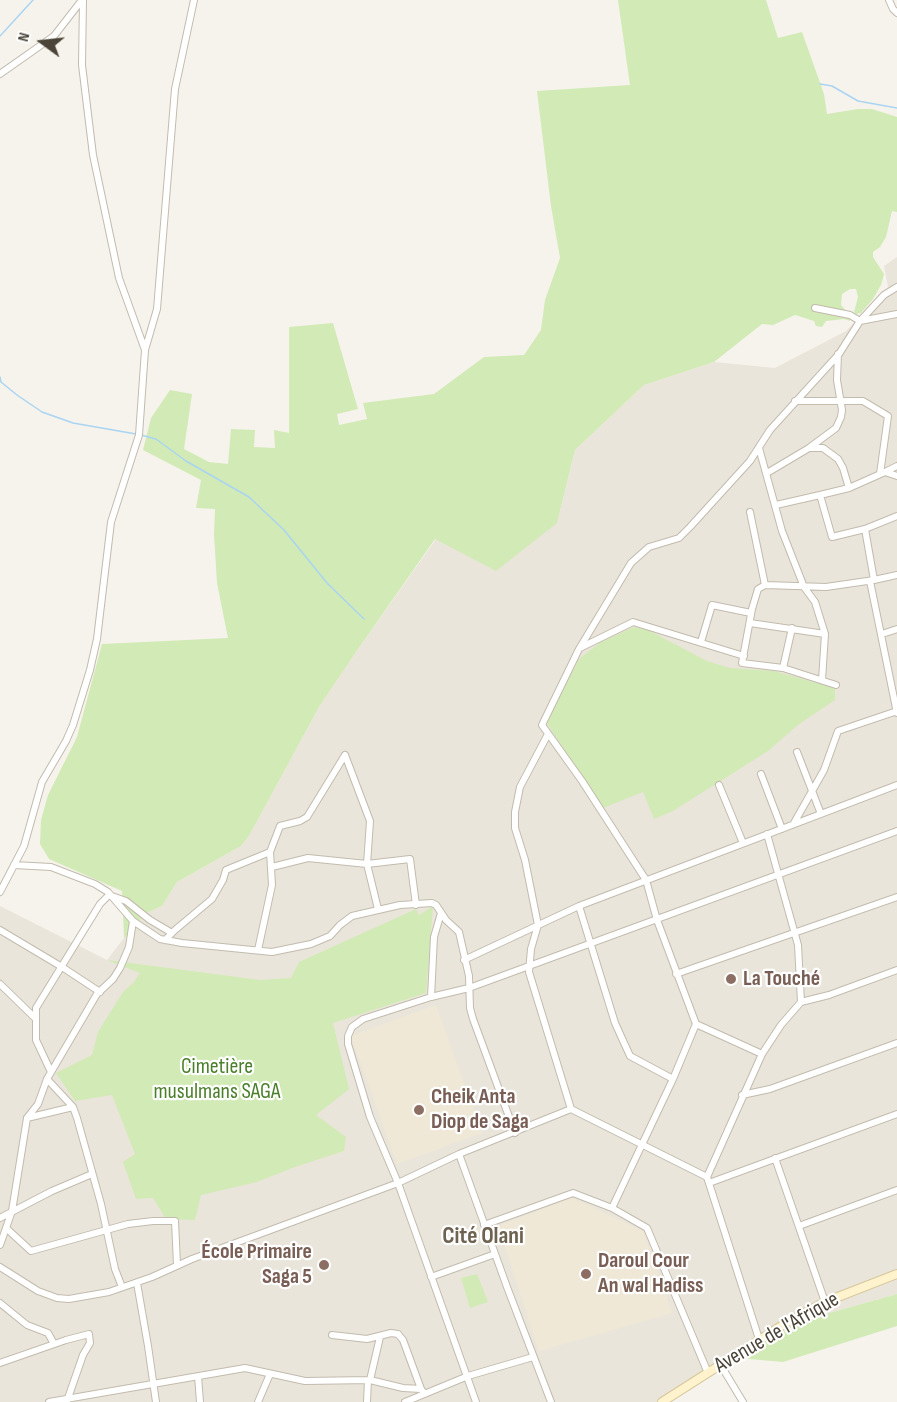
<!DOCTYPE html>
<html>
<head>
<meta charset="utf-8">
<style>
  body { margin:0 }
  #map { position:relative; width:897px; height:1402px; overflow:hidden; background:#f6f3ec; font-family:"Sofia Sans Condensed",sans-serif }
  canvas { display:block }
  .north { position:absolute; left:12px; top:12px; width:60px; height:60px; -webkit-text-stroke:4px #fff; paint-order:stroke; rotate:285deg; font-size:16px; font-weight:700; line-height:24px; text-align:center; color:#4b4439 }
  .north::after { content:''; display:block; margin:auto; width:21px; height:27px; background:#4b4439; clip-path:polygon(50% 0,100% 100%,50% 72%,0 100%) }
</style>
</head>
<body>
<div id="map">
<canvas width="897" height="1402"></canvas>
<div class="north">N</div>
</div>
<script>
const g = document.querySelector('canvas').getContext('2d');
g.lineJoin = 'round';
function paint(path, color) { g.fillStyle = color; g.fill(path, 'evenodd'); }
const poly = rows => new Path2D(rows.map(r => 'M' + r).join(''));
function trace(path, color, width, dash) { g.strokeStyle = color; g.lineWidth = width; g.lineCap = dash ? 'butt' : 'round'; g.setLineDash(dash || []); g.stroke(path); }
function drawText(font, color, halo, rows, align = 'center') {
  g.font = font + ' "Sofia Sans Condensed",sans-serif'; g.lineWidth = 4.5; g.setLineDash([]); g.textBaseline = 'middle'; g.strokeStyle = halo; g.fillStyle = color; for (const [text, x, y, turn = 0] of rows) {
    g.save(); g.translate(x, y); g.rotate((+turn || 0) * Math.PI / 180); g.textAlign = isNaN(turn) ? turn : align; if (halo) g.strokeText(text, 0, 0); g.fillText(text, 0, 0); g.restore();
  }
}
paint(poly([
  [897,257,897,1294,790,1324,664,1402,0,1402,0,906,107,960,124,938,136,930,142,915,162,906,177,882,241,846,249,836,319,707,356,652,436,539,557,523,575,450,644,385,714,362,775,368,846,331,888,287,884,266]
]), '#eae5da');
paint(poly([
  [436,1005,482,1133,397,1164,351,1036],
  [572,1198,643,1231,672,1313,539,1351,498,1226]
]), '#efe8d6');
paint(poly([
  [618,0,766,0,778,38,802,32,824,94,827,114,858,109,872,109,897,117,897,212,892,211,886,237,880,247,873,252,873,257,884,274,881,285,873,299,861,313,856,314,854,312,858,297,856,289,850,289,842,294,841,305,849,314,850,321,844,319,826,321,822,327,816,326,814,321,795,315,773,325,762,324,714,362,644,385,575,450,557,523,496,571,435,539,356,652,319,707,249,836,241,846,177,882,162,906,142,915,136,930,124,938,122,891,49,859,40,844,41,820,48,795,77,737,102,644,228,638,217,583,214,534,215,509,196,508,201,480,143,450,151,418,170,390,192,394,184,449,209,462,228,464,231,429,255,430,254,447,275,448,274,430,289,433,289,327,333,323,358,409,337,414,339,425,367,419,363,403,434,394,484,357,524,355,541,330,545,300,560,258,551,206,537,91,630,85],
  [634,627,648,630,707,661,730,668,774,671,835,688,835,700,799,724,768,751,673,811,654,819,643,792,603,808,546,722,579,659,601,642],
  [433,906,426,993,333,1023,349,1089,316,1115,346,1137,344,1151,295,1167,257,1182,201,1195,195,1220,166,1219,153,1198,136,1199,123,1162,135,1154,112,1095,75,1101,56,1073,92,1055,98,1032,123,992,134,982,140,973,107,960,260,980,291,978,299,962,416,909,419,915],
  [477,1274,488,1302,470,1308,461,1278],
  [897,1294,897,1326,783,1362,728,1357,790,1324]
]), '#d2eab5');
trace(poly([
  [0,36,33,0],
  [820,84,832,86,858,101,897,108],
  [0,377,1,382,17,395,42,412,73,423,136,434],
  [141,435,156,439,186,461,249,497,284,530,327,583,364,619]
]), '#a9d4f2', 1.5);
const minor = poly([
  [83,0,82,65,93,155,119,278,145,350],
  [889,0,893,9,897,13],
  [0,74,54,36,82,0],
  [815,308,850,315,860,321,897,314],
  [795,401,863,401,888,416,880,474],
  [759,448,782,531,804,587,815,602,825,634],
  [810,448,823,448,838,459,843,468,849,488],
  [885,472,897,466],
  [767,473,809,448,836,428,841,417,842,410,837,380,838,354],
  [820,495,849,488,885,472,897,476],
  [776,505,820,495,832,537,865,529,897,516],
  [750,512,765,585],
  [865,529,874,580,897,575],
  [870,581,897,713],
  [750,623,825,634,822,680],
  [882,634,897,629],
  [701,642,712,605,751,613],
  [580,648,633,622,744,656],
  [783,668,792,628],
  [836,685,783,668,742,663,752,609,758,589,765,585,826,587,874,580],
  [548,734,520,787,515,812,515,828,525,860,538,925,531,949,529,972,571,1109,707,1177],
  [797,752,821,814],
  [345,755,370,821,367,864,378,909],
  [761,774,782,829],
  [719,785,743,843],
  [794,823,824,770,838,731,897,711],
  [767,834,798,945,801,1002],
  [14,865,51,867,95,884,108,892,133,921,160,939,182,943,272,952,311,944,330,936,340,925,352,916,400,905,432,903,436,905,446,920,459,932,469,976,470,1008,473,1019,515,1133],
  [272,867,308,858,367,864,410,859,416,905],
  [0,892,24,846,42,782,66,741,73,725,90,670,97,639,111,522,139,435,145,350,157,309,175,89,194,0],
  [579,906,615,1023,630,1056,673,1079],
  [0,930,62,967,100,992],
  [165,940,175,930,212,899,223,880,226,870,270,852],
  [258,950,272,885,270,852,280,826,300,821,307,817,345,755],
  [464,960,579,906,897,785],
  [676,974,897,897],
  [0,984,35,1018],
  [431,997,434,937,441,913],
  [762,1054,696,1024,657,920,646,880,582,781,542,725,579,649,631,563,649,547,679,538,690,527,750,461,770,430,839,354,860,321,884,295,897,287],
  [51,1072,36,1040,36,1008,100,904,109,895,126,901,150,920,172,933],
  [47,1079,73,1107,77,1118,101,1204,115,1269,122,1287],
  [742,1095,770,1089,897,1043],
  [27,1118,73,1107],
  [459,1154,507,1287,551,1402],
  [775,1158,825,1302],
  [709,1183,897,1114],
  [612,1208,673,1079,696,1024],
  [0,1218,52,1191,92,1174],
  [484,1225,573,1193,612,1208,647,1228,708,1373],
  [799,1226,897,1190],
  [6,1228,31,1251,128,1224,153,1221,175,1221,177,1265],
  [0,1245,12,1211,27,1118,38,1104,47,1079,97,994,113,979,120,968,129,947,133,921],
  [0,1267,38,1291,57,1298,69,1299,109,1292,152,1277,192,1259,398,1183,459,1154,571,1109],
  [431,1277,495,1254],
  [137,1283,148,1346,156,1402],
  [0,1303,27,1325,48,1333,54,1344],
  [332,1335,367,1339,391,1333,398,1334,403,1340,421,1389],
  [759,1339,707,1177,762,1054,781,1025,801,1002,829,995,897,970],
  [0,1363,66,1340,89,1334,90,1343,83,1355,67,1401],
  [720,1364,743,1402],
  [198,1376,200,1402],
  [370,1380,380,1337],
  [49,1402,245,1368,305,1381,370,1380,403,1388,421,1389,424,1393],
  [258,1402,270,1374],
  [367,1402,368,1380],
  [405,1402,468,1376,533,1357],
  [476,1402,398,1183,370,1117,348,1044,348,1036,352,1027,363,1019,431,997,469,988,897,831]
]);
const secondary = poly([
  [662,1402,786,1323,825,1302,897,1274]
]);
trace(minor, '#c2bbae', 8);
trace(secondary, '#d6c79b', 10);
trace(minor, '#fff', 6);
trace(secondary, '#fff3cd', 8);
for (const [x, y, r, color] of [
  [731,979,6,"#8d6e63"],
  [419,1110,6,"#8d6e63"],
  [324,1265,6,"#8d6e63"],
  [586,1274,6,"#8d6e63"]
]) { const dot = new Path2D(); dot.arc(x, y, r, 0, 2 * Math.PI); g.fillStyle = color; g.fill(dot); trace(dot, '#fff', 2); }
drawText('bold 22px', '#785e54', '#fff', [
  ["La Touché",743,979],
  ["Cheik Anta",431,1097],
  ["Diop de Saga",431,1122],
  ["École Primaire",312,1252,"right"],
  ["Saga 5",312,1277,"right"],
  ["Daroul Cour",598,1261],
  ["An wal Hadiss",598,1286]
], 'left');
drawText('22px', '#4a7f2a', '#fff', [
  ["Cimetière",217,1067],
  ["musulmans SAGA",217,1092]
]);
drawText('22px', '#4b4439', '#fff', [
  ["Avenue de l'Afrique",777,1333,-30]
]);
drawText('bold 24px', '#6e6250', '#fff', [
  ["Cité Olani",483,1237]
]);
</script>
</body>
</html>
